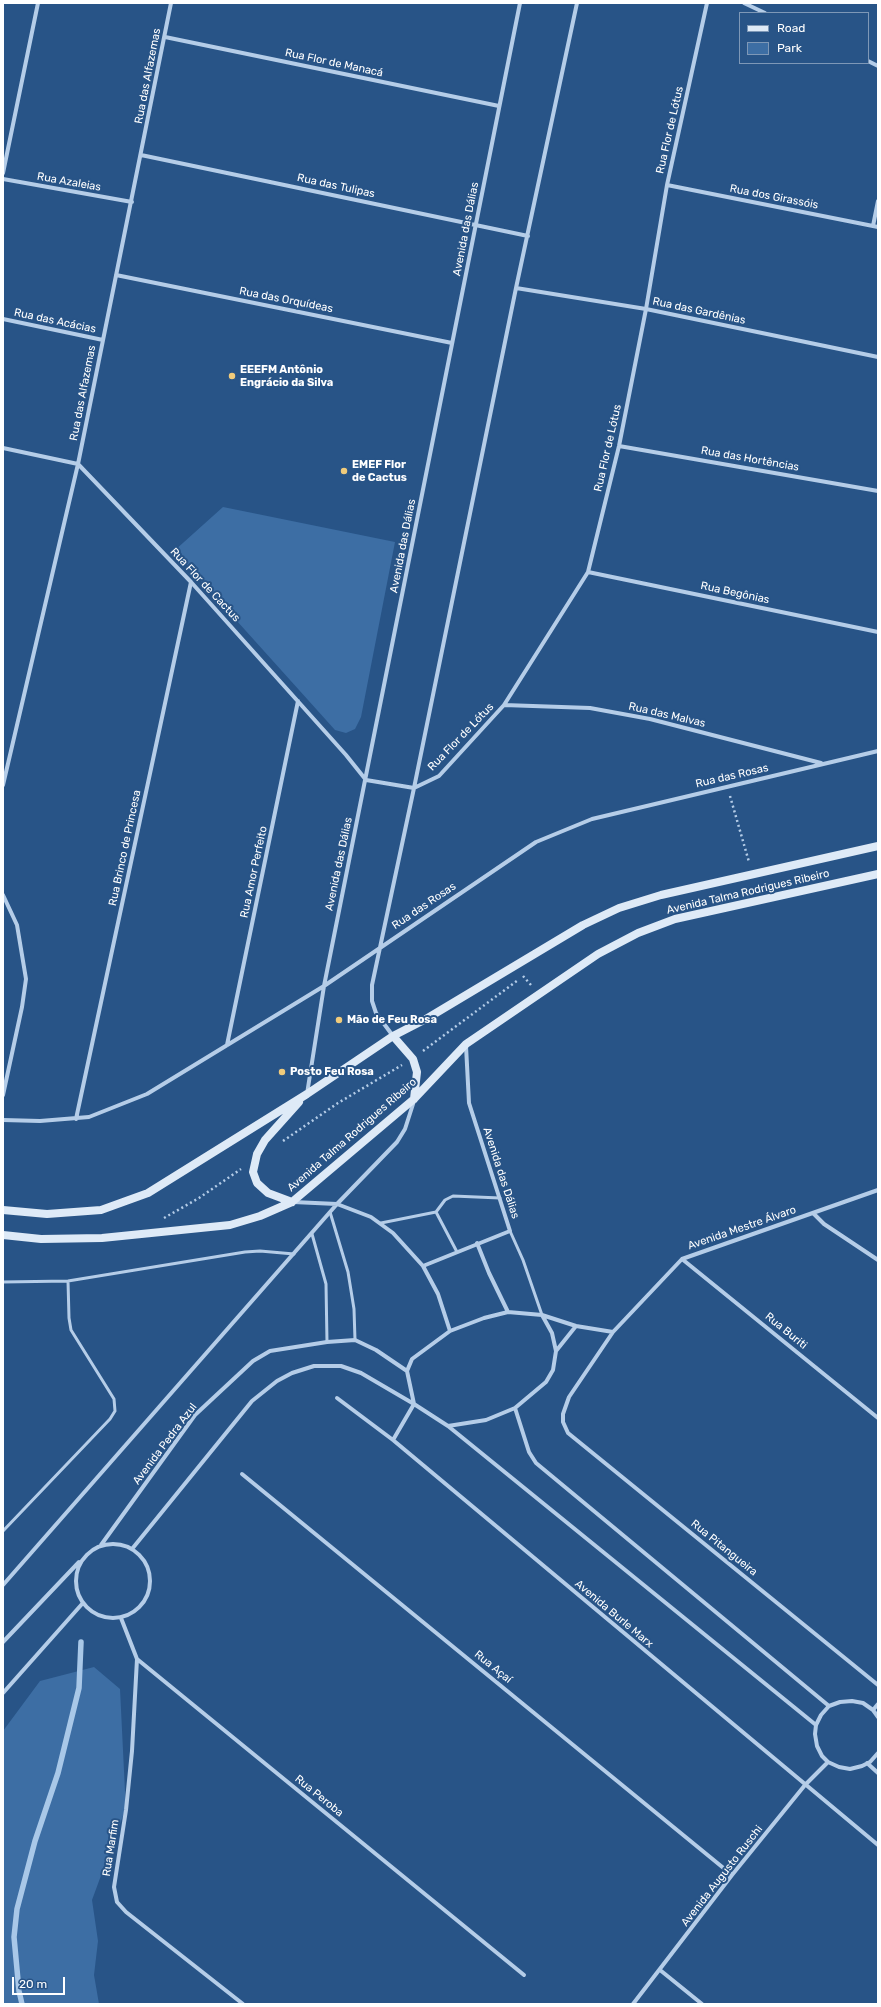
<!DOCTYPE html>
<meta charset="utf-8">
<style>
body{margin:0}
#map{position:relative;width:881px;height:2007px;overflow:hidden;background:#285487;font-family:Rubik,sans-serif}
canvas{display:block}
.frame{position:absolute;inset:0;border:4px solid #fff;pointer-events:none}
.legend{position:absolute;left:739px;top:12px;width:130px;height:52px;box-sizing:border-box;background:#285487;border:1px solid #7e98b7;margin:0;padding:5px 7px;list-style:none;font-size:12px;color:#fff}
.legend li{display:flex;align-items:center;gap:8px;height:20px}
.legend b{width:20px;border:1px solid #7e98b7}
.scale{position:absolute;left:12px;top:1977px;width:53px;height:18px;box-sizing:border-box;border:2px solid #fff;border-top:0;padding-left:5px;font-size:12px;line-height:14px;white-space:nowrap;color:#fff;-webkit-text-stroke:3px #285487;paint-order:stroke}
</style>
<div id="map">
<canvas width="881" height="2007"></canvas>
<div class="frame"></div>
<ul class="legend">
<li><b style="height:5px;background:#deeaf7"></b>Road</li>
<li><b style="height:11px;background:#3d6ea4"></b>Park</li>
</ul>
<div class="scale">20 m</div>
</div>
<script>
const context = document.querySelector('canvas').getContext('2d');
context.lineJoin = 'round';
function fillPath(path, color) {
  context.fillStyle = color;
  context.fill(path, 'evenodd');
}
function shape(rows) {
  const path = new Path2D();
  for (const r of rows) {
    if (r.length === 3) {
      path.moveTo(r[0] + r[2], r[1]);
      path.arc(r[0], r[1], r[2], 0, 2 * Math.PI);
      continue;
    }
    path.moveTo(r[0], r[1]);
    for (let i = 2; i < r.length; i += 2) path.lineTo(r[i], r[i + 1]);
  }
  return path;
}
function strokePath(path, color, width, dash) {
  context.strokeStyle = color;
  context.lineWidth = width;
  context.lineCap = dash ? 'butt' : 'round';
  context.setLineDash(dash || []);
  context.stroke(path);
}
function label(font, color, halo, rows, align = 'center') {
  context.font = font + ' Rubik,sans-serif';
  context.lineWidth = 4;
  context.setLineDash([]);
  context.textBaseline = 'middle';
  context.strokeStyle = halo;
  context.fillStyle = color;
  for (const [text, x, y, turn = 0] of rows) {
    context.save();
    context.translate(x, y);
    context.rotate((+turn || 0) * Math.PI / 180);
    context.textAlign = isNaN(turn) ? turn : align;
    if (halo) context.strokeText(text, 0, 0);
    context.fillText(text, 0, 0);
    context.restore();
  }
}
fillPath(shape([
 [223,507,395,542,361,717,355,729,346,733,335,730,174,551],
 [94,1667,120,1689,126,1812,124,1813,92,1900,98,1941,94,1975,99,2004,3,2004,3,1731,40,1681]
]), '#3d6ea4');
strokePath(shape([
 [22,2004,19,1991,14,1937,17,1909,35,1841,58,1773,79,1688,81,1642]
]), '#a9c8e8', 5.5);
strokePath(shape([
 [730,796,749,862],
 [523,976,531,985],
 [423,1051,518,980],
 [283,1141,338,1103,402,1065],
 [164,1218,199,1198,241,1169]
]), '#b5cde8', 2.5, [2, 3]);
strokePath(shape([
 [330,1212,348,1272,354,1309,355,1340],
 [436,1212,457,1252],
 [381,1223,436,1212,445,1200,453,1196,500,1198],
 [510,1231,523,1260,542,1315],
 [312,1234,326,1284,327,1342],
 [3,1282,68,1281,245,1252,260,1251,294,1254],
 [3,1531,110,1419,115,1411,114,1399,71,1330,69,1318,68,1281]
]), '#b5cde8', 3);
strokePath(shape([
 [744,3,765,13],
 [165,37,499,106],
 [868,61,878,66],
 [141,155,528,236],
 [3,173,38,3],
 [3,179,132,202],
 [667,185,878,227],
 [873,226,878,201],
 [116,275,452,343],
 [516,288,646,309,878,357],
 [3,319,103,340],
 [619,446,878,491],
 [3,448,78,464,191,582,346,755,366,780],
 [588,572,878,632],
 [504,705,590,708,650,719,821,763],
 [366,780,414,788,439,776,504,705,588,572,619,446,646,309,667,185,707,3],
 [3,785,78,464,171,3],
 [3,895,17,925,26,979,22,1007,3,1095],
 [393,1036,376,1013,372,1001,372,985,414,788,516,288,577,3],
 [227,1045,298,701],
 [307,1094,324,986,520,3],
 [76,1119,191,582],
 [3,1120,40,1121,89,1117,147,1094,324,986,536,842,592,819,878,751],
 [878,1190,682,1259,613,1332,569,1397,563,1414,563,1422,568,1433,878,1685],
 [293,1202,337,1204,371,1217,393,1233,423,1266,510,1231,469,1103,466,1046],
 [813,1213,824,1224,878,1260],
 [477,1243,489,1273,508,1312],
 [682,1259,878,1418],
 [423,1266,438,1294,450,1331],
 [613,1332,576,1326,542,1315,508,1312,484,1318,450,1331,412,1359,407,1371,414,1404,448,1426,816,1725],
 [556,1351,576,1326],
 [337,1398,393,1440,878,1845],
 [515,1408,529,1452,536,1463,829,1706],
 [448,1426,486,1420,515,1408,546,1382,553,1370,556,1351,552,1333,542,1315],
 [242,1474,732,1875],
 [113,1581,37],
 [101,1545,195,1415,253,1361,270,1351,327,1342,355,1340,376,1350,407,1371],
 [132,1549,252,1401,277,1381,292,1373,314,1366,341,1366,361,1373,414,1404,393,1440],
 [3,1585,337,1204,397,1142,405,1129,414,1101],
 [121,1618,137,1659,524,1975],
 [3,1642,79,1562],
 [137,1659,132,1751,126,1810,114,1887,117,1902,126,1912,243,2004],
 [3,1693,82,1604],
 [873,1710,878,1704],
 [878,1717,873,1710,863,1703,852,1701,840,1702,829,1706,821,1715,816,1725,815,1734,817,1746,822,1756,828,1762,839,1767,850,1769,862,1766,870,1762,878,1753],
 [867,1763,878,1773],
 [660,1970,702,2004],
 [633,2004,732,1875,805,1785,828,1762]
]), '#b5cde8', 4);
strokePath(shape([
 [393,1036,413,1059,417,1072,414,1099],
 [292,1202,268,1193,257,1183,253,1172,257,1154,265,1140,299,1102],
 [3,1210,47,1214,101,1210,148,1193,307,1094,393,1036,426,1019,583,925,619,908,661,895,878,846],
 [3,1235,41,1239,102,1238,230,1225,260,1216,292,1202,414,1099,466,1044,598,954,638,933,675,919,878,874]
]), '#deeaf7', 8);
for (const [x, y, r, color] of [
 [232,376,4,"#f0cb7b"],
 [344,471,4,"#f0cb7b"],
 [339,1020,4,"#f0cb7b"],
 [282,1072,4,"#f0cb7b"]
]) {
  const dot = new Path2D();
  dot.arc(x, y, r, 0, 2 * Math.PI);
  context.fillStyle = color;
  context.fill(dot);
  strokePath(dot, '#285487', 1.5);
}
label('11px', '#fff', '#285487', [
 ["Rua Flor de Manacá",334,63,12],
 ["Rua das Alfazemas",148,76,-79],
 ["Rua Flor de Lótus",670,130,-77],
 ["Rua Azaleias",69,182,10],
 ["Rua das Tulipas",336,186,12],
 ["Rua dos Girassóis",774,197,11],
 ["Avenida das Dálias",466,229,-79],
 ["Rua das Orquídeas",286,300,11],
 ["Rua das Gardênias",699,311,12],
 ["Rua das Acácias",55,321,12],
 ["Rua das Alfazemas",83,393,-79],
 ["Rua Flor de Lótus",608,448,-77],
 ["Rua das Hortências",750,459,10],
 ["Avenida das Dálias",403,546,-79],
 ["Rua Flor de Cactus",205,585,47],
 ["Rua Begônias",735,593,12],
 ["Rua das Malvas",667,715,13],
 ["Rua Flor de Lótus",461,737,-46],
 ["Rua das Rosas",732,776,-13],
 ["Rua Brinco de Princesa",125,848,-78],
 ["Avenida das Dálias",339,864,-78],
 ["Rua Amor Perfeito",254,872,-78],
 ["Avenida Talma Rodrigues Ribeiro",748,892,-13],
 ["Rua das Rosas",424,906,-34],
 ["Avenida Talma Rodrigues Ribeiro",352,1135,-41],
 ["Avenida das Dálias",501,1173,72],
 ["Avenida Mestre Álvaro",742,1228,-19],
 ["Rua Buriti",786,1331,39],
 ["Avenida Pedra Azul",165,1444,-53],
 ["Rua Pitangueira",724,1548,39],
 ["Avenida Burle Marx",614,1614,40],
 ["Rua Açaí",493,1667,39],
 ["Rua Peroba",319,1796,39],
 ["Rua Marfim",111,1848,-81],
 ["Avenida Augusto Ruschi",722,1876,-52]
]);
label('bold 11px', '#fff', '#285487', [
 ["EEEFM Antônio",240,370],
 ["Engrácio da Silva",240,383],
 ["EMEF Flor",352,465],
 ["de Cactus",352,478],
 ["Mão de Feu Rosa",347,1020],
 ["Posto Feu Rosa",290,1072]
], 'left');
</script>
